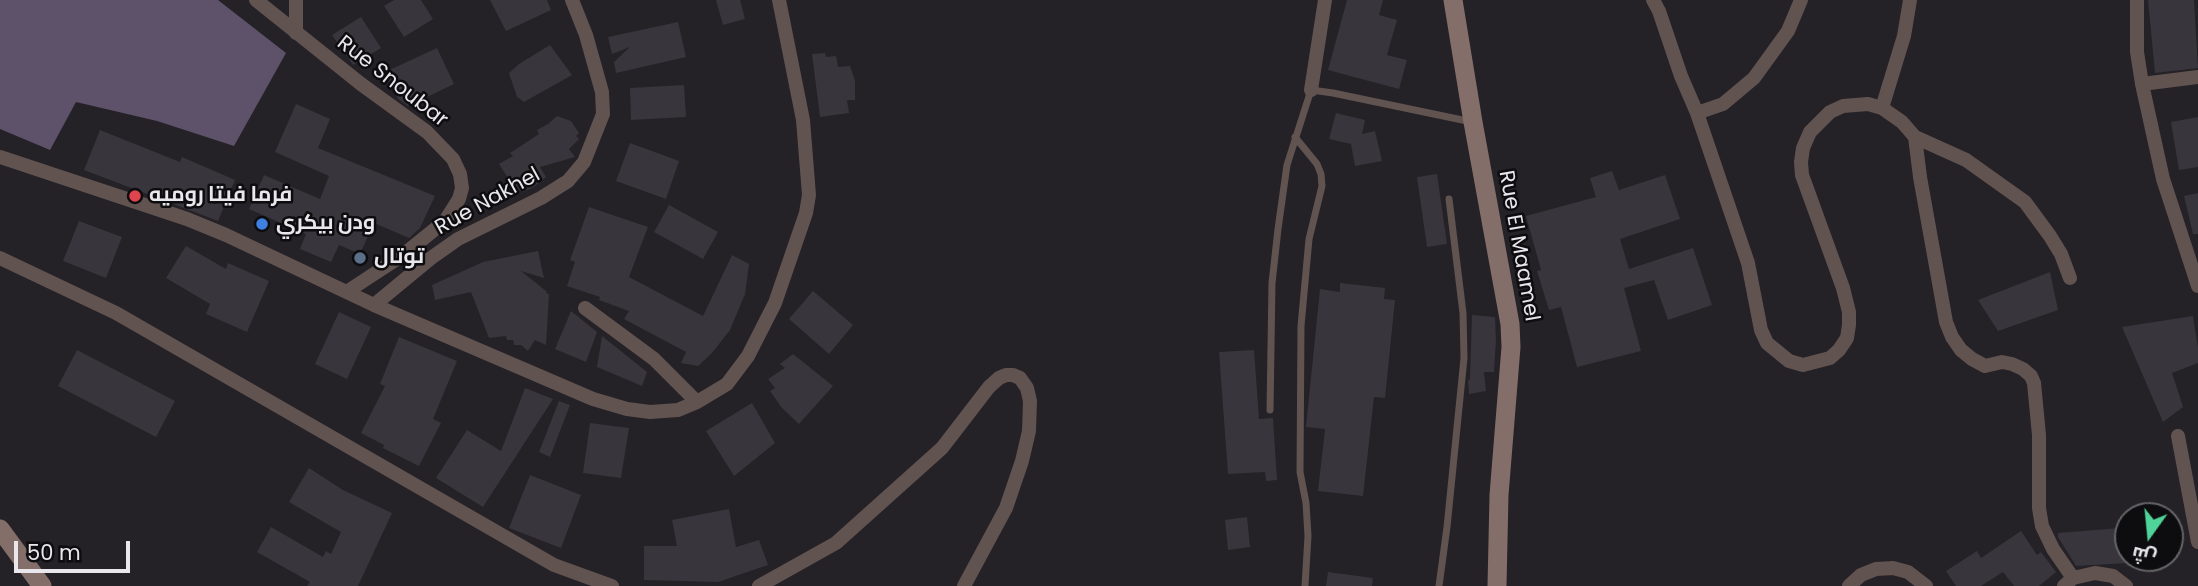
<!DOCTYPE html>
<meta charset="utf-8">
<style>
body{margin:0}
#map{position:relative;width:2198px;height:586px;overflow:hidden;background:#242127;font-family:Poppins,Cairo,sans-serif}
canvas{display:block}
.north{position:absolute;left:2114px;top:502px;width:70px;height:70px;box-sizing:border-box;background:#0d0c0e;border:2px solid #656466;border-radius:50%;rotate:195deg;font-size:19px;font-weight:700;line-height:28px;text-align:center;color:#e9e7eb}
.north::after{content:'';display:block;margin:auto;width:24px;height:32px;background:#4fd399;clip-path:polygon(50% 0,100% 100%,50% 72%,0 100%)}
.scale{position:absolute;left:14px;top:541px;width:116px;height:32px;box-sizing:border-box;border:4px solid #e9e7eb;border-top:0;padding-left:9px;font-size:21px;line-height:24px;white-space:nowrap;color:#e9e7eb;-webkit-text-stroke:5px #0d0c0e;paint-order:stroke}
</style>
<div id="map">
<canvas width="2198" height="586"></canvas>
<div class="north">ش</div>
<div class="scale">50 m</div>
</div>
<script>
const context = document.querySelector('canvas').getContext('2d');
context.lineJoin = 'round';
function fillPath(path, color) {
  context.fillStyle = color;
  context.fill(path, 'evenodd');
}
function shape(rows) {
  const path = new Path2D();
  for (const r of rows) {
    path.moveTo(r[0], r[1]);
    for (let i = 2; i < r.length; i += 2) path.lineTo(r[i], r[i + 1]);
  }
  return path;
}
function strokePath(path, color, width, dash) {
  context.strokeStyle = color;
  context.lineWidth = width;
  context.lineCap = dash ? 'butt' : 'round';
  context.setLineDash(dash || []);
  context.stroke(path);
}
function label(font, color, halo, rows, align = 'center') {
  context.font = font + ' Poppins,Cairo,sans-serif';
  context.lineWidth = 5;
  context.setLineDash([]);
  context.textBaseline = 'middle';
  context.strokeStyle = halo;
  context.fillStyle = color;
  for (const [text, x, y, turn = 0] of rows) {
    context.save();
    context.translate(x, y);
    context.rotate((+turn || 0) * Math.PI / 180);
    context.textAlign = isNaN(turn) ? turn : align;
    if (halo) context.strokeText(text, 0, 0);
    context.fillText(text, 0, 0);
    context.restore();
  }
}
fillPath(shape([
 [0,0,218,0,286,53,234,146,157,121,76,102,50,150,0,129]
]), '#5e516a');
fillPath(shape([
 [394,0,421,0,433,19,404,37,384,6],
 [490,0,547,0,551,10,506,31],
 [716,0,740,0,745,19,723,25],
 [1347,0,1383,0,1379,15,1397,20,1387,55,1407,60,1399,89,1328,70],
 [2148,0,2194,0,2198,68,2155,73],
 [361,17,381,48,353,65,332,35],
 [678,22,686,57,616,73,614,62,630,47,612,54,608,37],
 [550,45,572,75,524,102,517,97,509,73,519,64],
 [437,48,454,84,408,106,398,99,385,72],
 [825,53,826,57,836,56,838,67,850,66,855,81,855,100,847,100,849,113,820,117,812,54],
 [684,85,686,117,631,120,630,88],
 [296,104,330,119,318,148,435,196,420,228,409,238,374,223,360,254,339,245,331,262,300,249,306,234,249,209,264,175,320,199,329,176,275,152],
 [1336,113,1365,120,1362,134,1375,131,1382,161,1355,166,1351,144,1329,139],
 [557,116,571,121,579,133,576,136,579,139,569,149,575,157,540,167,546,177,534,187,523,192,510,186,507,180,508,178,499,164,513,156,510,153,539,134,537,130,548,124],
 [2198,117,2198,167,2179,170,2171,122],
 [100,130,180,162,182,157,235,180,218,221,84,170],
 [630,143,679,161,666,199,616,181],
 [1612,171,1619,190,1665,175,1680,219,1620,239,1629,269,1693,248,1712,305,1668,320,1654,280,1624,288,1641,351,1577,367,1561,307,1549,310,1537,271,1541,270,1526,216,1596,197,1590,178],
 [1437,174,1447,244,1427,247,1417,177],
 [2198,193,2198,234,2193,234,2184,196],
 [669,205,718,232,703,259,654,232],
 [589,207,648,227,629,277,703,316,732,255,749,264,745,294,730,330,712,353,698,366,681,363,686,352,624,319,629,311,599,300,600,297,567,286,575,262,570,260],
 [79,221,122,237,106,278,63,261],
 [186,246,226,269,228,263,269,281,247,332,206,314,210,304,166,278],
 [538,251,544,278,521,271,546,291,547,294,549,294,546,345,535,340,528,351,521,345,514,345,513,340,507,340,506,336,489,338,471,292,435,300,432,285,483,262],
 [2050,272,2058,310,1998,331,1978,300],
 [1340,283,1385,288,1384,299,1395,300,1385,398,1374,397,1363,496,1318,491,1325,429,1306,427,1320,289,1340,292],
 [813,291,853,325,829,354,789,319],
 [571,311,597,332,586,362,555,349],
 [339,312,371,327,347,379,315,364],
 [1472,315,1495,317,1496,340,1494,372,1484,372,1486,391,1469,394,1468,381,1470,379],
 [2193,316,2198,348,2198,363,2172,373,2183,407,2163,422,2122,327],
 [602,336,647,372,642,386,597,367],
 [399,337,457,361,433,419,441,423,419,466,383,448,384,445,361,433,385,386,380,384],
 [77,350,175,401,156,437,58,386],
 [1254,350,1259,419,1273,418,1277,480,1266,481,1265,472,1228,474,1219,352],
 [793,354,833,386,799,424,782,408,770,391,775,388,768,379,785,368,780,364],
 [525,388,553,399,483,507,436,478,467,430,501,451],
 [559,401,570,405,550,457,539,452],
 [752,403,775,443,734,476,706,431],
 [590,423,629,428,621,478,583,473],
 [309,468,343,490,392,513,358,586,307,586,310,582,257,552,271,527,323,557,326,551,331,554,341,532,289,502],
 [530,475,581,495,561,548,509,528],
 [729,509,736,547,759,540,768,565,718,582,644,580,644,546,677,546,672,520],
 [1247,517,1250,547,1228,550,1225,520],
 [2121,528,2123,532,2128,531,2128,563,2076,566,2058,537,2058,533],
 [2021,531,2037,555,2041,552,2056,572,2039,586,2014,586,2003,572,1981,586,1956,586,1946,571,1977,551,1981,558],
 [1328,572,1373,578,1372,586,1326,586]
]), '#38353c');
strokePath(shape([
 [1295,137,1317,164,1321,174,1322,186,1309,239,1301,326,1300,472,1306,503,1308,536,1305,586],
 [1270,410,1272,283,1278,229,1287,165,1311,90,1333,93,1472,122],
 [1439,586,1447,527,1464,358,1463,313,1449,199]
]), '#615350', 7);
strokePath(shape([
 [256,0,361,84,427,132,453,159,460,174,462,188,459,199,445,221,403,255,348,291],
 [1653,0,1659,11,1681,76,1697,113,1748,263,1761,330,1767,343,1789,361,1803,365,1830,358,1839,350,1847,338,1849,325,1849,312,1843,288,1802,175,1801,162,1803,148,1810,132,1830,112,1843,106,1868,104,1882,108,1902,122,1915,137,1920,177,1946,322,1952,337,1961,350,1972,359,1985,366,2002,362,2012,364,2023,369,2031,376,2034,383,2039,435,2039,508,2042,526,2053,549,2073,578],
 [2137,0,2137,52,2142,84,2163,179,2198,286],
 [296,33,296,0],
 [2142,84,2198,77],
 [1311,90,1325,0],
 [1882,108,1904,36,1910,0],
 [1697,113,1723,104,1754,78,1788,31,1801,0],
 [1915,137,1966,160,2025,202,2050,236,2061,254,2070,278],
 [0,157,187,219,226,235,374,305,593,399,627,409,650,412,678,410,697,402,727,384,748,356,775,303,806,213,809,195,803,120,779,0],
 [0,258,116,313,554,565,612,586],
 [374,305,431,258,458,239,541,198,568,181,584,162,603,114,602,92,586,35,572,0],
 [585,308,654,359,697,402],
 [2178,436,2198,542],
 [759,586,836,543,942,448,989,387,999,378,1006,375,1013,375,1020,378,1027,388,1030,401,1029,431,1022,461,1006,508,964,586],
 [1849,586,1861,575,1876,569,1893,568,1908,572,1926,586],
 [2064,586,2073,578,2095,573,2113,576,2126,586]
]), '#615350', 14);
strokePath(shape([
 [1453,0,1473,122,1510,324,1511,347,1499,495,1497,586],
 [0,529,42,586]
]), '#836e69', 19);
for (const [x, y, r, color] of [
 [135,196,7,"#e0444e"],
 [262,224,7,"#3f7fe0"],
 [360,258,7,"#5c6f8a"]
]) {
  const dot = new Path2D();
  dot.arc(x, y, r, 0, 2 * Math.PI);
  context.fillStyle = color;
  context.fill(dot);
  strokePath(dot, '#0d0c0e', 2.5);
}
label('21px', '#e9e7eb', '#0d0c0e', [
 ["Rue Snoubar",392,82,38],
 ["Rue Nakhel",488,202,-29],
 ["Rue El Maamel",1518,246,80]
]);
label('bold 21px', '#e9e7eb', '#0d0c0e', [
 ["فرما فيتا روميه",149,196],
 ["ودن بيكري",276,224],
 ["توتال",374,258]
], 'left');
</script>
